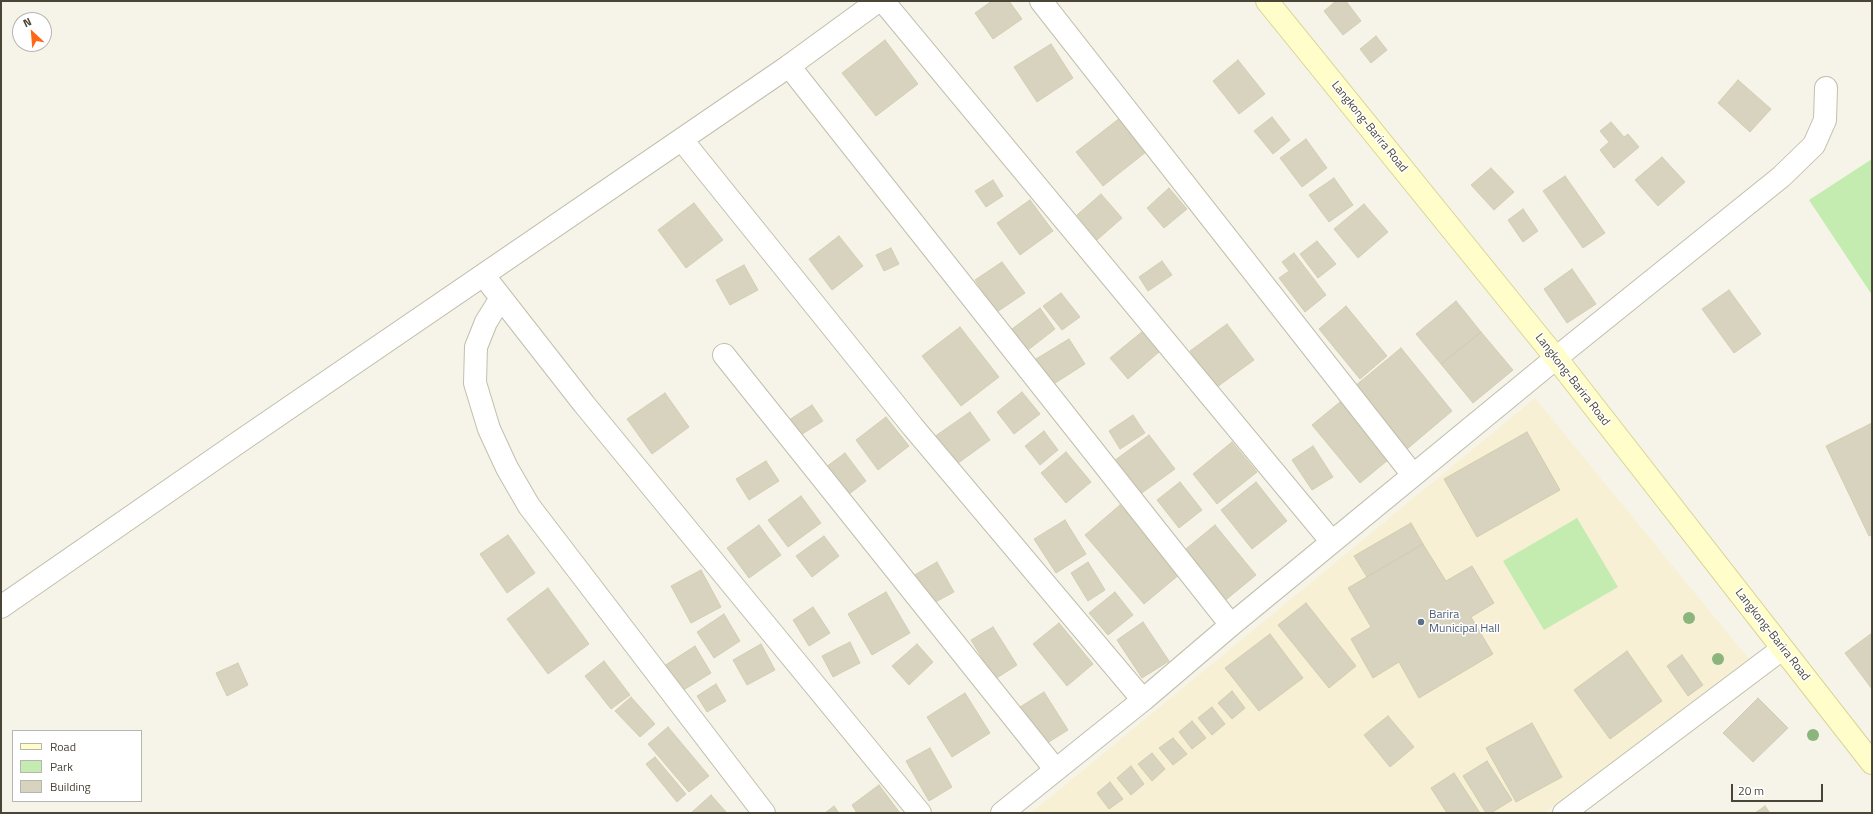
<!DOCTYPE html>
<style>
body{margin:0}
#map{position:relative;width:1873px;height:814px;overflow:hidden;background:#f6f4e9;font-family:"Titillium Web",sans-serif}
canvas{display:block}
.frame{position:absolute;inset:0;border:2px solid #4a4637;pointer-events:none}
.legend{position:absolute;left:12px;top:730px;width:130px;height:72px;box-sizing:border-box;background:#fff;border:1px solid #b7b5af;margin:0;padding:5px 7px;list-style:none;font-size:12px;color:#4a4637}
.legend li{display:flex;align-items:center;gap:8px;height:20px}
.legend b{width:20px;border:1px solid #b7b5af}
.north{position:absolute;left:12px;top:12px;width:40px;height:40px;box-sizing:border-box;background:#fff;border:1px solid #b7b5af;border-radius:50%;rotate:334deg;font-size:11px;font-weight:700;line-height:16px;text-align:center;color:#4a4637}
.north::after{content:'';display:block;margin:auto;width:14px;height:18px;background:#ff6717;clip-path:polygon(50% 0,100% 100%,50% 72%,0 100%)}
.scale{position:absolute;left:1731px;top:784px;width:92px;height:18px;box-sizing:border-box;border:2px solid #4a4637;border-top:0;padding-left:5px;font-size:12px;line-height:14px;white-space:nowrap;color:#4a4637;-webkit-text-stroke:3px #fff;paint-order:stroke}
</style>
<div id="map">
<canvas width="1873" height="814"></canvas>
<div class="frame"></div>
<ul class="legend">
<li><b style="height:5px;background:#fffdca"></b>Road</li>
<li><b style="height:11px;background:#c5ecb0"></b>Park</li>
<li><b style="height:11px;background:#d8d3be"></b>Building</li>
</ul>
<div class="north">N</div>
<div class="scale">20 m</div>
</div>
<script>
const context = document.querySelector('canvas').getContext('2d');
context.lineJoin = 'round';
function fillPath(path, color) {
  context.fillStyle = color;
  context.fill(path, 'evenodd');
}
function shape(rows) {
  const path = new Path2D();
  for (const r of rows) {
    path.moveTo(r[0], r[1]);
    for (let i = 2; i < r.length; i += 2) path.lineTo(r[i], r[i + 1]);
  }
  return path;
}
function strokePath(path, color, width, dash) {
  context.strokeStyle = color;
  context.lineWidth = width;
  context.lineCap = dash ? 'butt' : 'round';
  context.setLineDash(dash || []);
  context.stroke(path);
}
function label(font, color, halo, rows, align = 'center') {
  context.font = font + ' "Titillium Web",sans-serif';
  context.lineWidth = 3;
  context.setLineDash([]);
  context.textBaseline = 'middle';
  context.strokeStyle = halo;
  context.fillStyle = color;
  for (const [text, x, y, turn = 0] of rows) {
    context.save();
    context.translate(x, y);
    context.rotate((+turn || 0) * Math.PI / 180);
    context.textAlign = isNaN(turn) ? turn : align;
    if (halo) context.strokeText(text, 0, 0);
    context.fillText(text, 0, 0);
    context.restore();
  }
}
fillPath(shape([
 [1535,398,1749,659,1544,813,1031,813]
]), '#f8f0d4');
fillPath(shape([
 [1872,159,1872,295,1809,200],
 [1577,518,1618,587,1544,630,1503,561]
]), '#c5ecb0');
const building = shape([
 [992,1,1009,1,1022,19,993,39,975,13,992,1],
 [1336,1,1346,1,1361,21,1343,35,1324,11,1336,1],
 [1376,36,1387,50,1371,63,1360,49,1376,36],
 [885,40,918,84,876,116,842,73,885,40],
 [1051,44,1073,78,1037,102,1014,67,1051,44],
 [1238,60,1265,94,1239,114,1213,81,1238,60],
 [1738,80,1771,109,1750,132,1718,103,1738,80],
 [1272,117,1290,140,1273,154,1254,131,1272,117],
 [1120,118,1146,152,1103,186,1076,152,1120,118],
 [1611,122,1624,137,1628,134,1639,147,1614,168,1600,150,1609,142,1600,131,1611,122],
 [1306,139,1327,168,1302,187,1280,158,1306,139],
 [1662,157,1685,182,1658,206,1635,180,1662,157],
 [1491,168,1514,192,1494,210,1471,185,1491,168],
 [1565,176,1605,233,1583,248,1543,191,1565,176],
 [1334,178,1353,205,1329,222,1309,195,1334,178],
 [993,180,1003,196,986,207,975,191,993,180],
 [1169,188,1187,209,1164,228,1147,208,1169,188],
 [1101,194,1122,218,1097,240,1077,215,1101,194],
 [1030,200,1053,231,1020,255,997,223,1030,200],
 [694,203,723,240,686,268,658,230,694,203],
 [1364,204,1388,232,1358,258,1334,229,1364,204],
 [1523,209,1538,231,1523,242,1508,220,1523,209],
 [839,236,863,266,832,290,809,259,839,236],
 [1317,241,1336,264,1318,278,1300,254,1317,241],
 [891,248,899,264,884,271,876,255,891,248],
 [1294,253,1326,295,1305,312,1279,278,1289,271,1282,262,1294,253],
 [1162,261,1172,275,1148,291,1139,277,1162,261],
 [1002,262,1025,293,997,312,975,280,1002,262],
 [744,265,758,290,730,305,716,280,744,265],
 [1572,269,1596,304,1567,323,1544,289,1572,269],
 [1729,290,1761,334,1734,353,1702,309,1729,290],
 [1061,293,1080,317,1062,330,1043,306,1061,293],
 [1456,301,1481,332,1441,364,1416,334,1456,301],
 [1346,306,1387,356,1360,379,1319,329,1346,306],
 [1040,308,1055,329,1028,350,1012,329,1040,308],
 [1227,324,1254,360,1217,387,1190,351,1227,324],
 [960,327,999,377,961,406,922,356,960,327],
 [1143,331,1160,351,1128,379,1110,358,1143,331],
 [1481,332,1513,370,1473,403,1441,364,1481,332],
 [1069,339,1085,364,1052,385,1036,359,1069,339],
 [1401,348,1452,411,1407,449,1355,386,1401,348],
 [1022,392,1040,414,1014,434,997,412,1022,392],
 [665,393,689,427,652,454,627,419,665,393],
 [1340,402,1388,460,1360,483,1312,425,1340,402],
 [812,405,823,421,799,436,789,420,812,405],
 [970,412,990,440,954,466,934,437,970,412],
 [1133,415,1145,433,1120,449,1109,431,1133,415],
 [886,417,909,446,878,470,856,440,886,417],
 [1872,423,1872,535,1869,536,1826,446,1872,423],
 [1044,431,1058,450,1040,465,1025,446,1044,431],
 [1527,432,1560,490,1477,537,1444,479,1527,432],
 [1149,435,1175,469,1139,495,1114,461,1149,435],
 [1232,442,1257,472,1217,504,1193,474,1232,442],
 [1313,446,1333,477,1312,490,1292,460,1313,446],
 [1066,452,1091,482,1066,503,1041,473,1066,452],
 [845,453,866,481,844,498,822,470,845,453],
 [766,461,779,481,749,500,736,479,766,461],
 [1180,482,1202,510,1179,528,1157,500,1180,482],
 [1256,482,1287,521,1252,549,1221,510,1256,482],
 [801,496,821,523,788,547,768,520,801,496],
 [1120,505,1180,574,1144,604,1085,535,1120,505],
 [1065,520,1086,554,1056,573,1034,539,1065,520],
 [1411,523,1423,544,1367,577,1354,556,1411,523],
 [759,525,781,555,749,578,727,548,759,525],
 [1215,525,1256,575,1222,603,1181,553,1215,525],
 [508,535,535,573,507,593,480,554,508,535],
 [824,536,839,556,812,577,796,556,824,536],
 [1423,544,1446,581,1472,566,1494,603,1471,617,1493,654,1419,698,1399,662,1373,678,1351,639,1371,627,1348,588,1423,544],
 [937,562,954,592,930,605,913,576,937,562],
 [1088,562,1105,590,1088,601,1071,573,1088,562],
 [701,570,721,607,691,623,671,586,701,570],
 [548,588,589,644,548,674,507,619,548,588],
 [886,592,910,633,872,655,848,614,886,592],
 [1115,592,1133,615,1108,635,1089,613,1115,592],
 [1306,603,1356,666,1329,688,1278,625,1306,603],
 [813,607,830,633,809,646,793,620,813,607],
 [724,614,740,641,714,658,697,632,724,614],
 [1143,622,1169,661,1142,678,1117,640,1143,622],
 [1059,623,1093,664,1067,686,1033,644,1059,623],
 [993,627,1017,665,995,679,971,640,993,627],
 [1872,633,1872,689,1845,653,1872,633],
 [1270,634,1303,678,1259,711,1225,668,1270,634],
 [850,642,860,663,833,677,822,656,850,642],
 [761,644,775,670,747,685,733,660,761,644],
 [917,644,933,662,909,685,892,666,917,644],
 [695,646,711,673,677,694,661,668,695,646],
 [1627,651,1662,701,1610,739,1574,690,1627,651],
 [1682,655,1703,685,1688,696,1667,666,1682,655],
 [604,661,630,695,611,709,585,676,604,661],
 [238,663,248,685,227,696,216,673,238,663],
 [716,684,726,701,707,712,697,696,716,684],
 [1232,691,1245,708,1232,719,1218,703,1232,691],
 [1044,692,1068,730,1044,745,1020,707,1044,692],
 [965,693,990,733,952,757,927,717,965,693],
 [631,697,655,724,640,737,615,711,631,697],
 [1758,698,1788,728,1753,762,1723,733,1758,698],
 [1212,707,1225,724,1212,735,1198,718,1212,707],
 [1388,716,1414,747,1390,767,1364,735,1388,716],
 [1192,721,1206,738,1192,749,1179,732,1192,721],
 [1532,723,1562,777,1516,802,1486,748,1532,723],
 [668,727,709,776,689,792,648,744,668,727],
 [1173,738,1187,754,1173,765,1159,748,1173,738],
 [930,748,952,787,929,801,906,761,930,748],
 [1152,753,1165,769,1152,781,1138,764,1152,753],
 [655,757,686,794,677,802,646,764,655,757],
 [1487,761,1512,800,1491,813,1486,813,1463,776,1487,761],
 [1131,766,1144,784,1131,795,1117,778,1131,766],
 [1454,773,1480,813,1447,813,1431,788,1454,773],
 [1110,782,1123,799,1109,809,1097,793,1110,782],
 [879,785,900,813,857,813,852,805,879,785],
 [711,795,727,813,691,813,711,795],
 [834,806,839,813,825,813,834,806],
 [1765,806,1770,813,1755,813,1765,806]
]);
fillPath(building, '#d8d3be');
strokePath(building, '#d3cdb0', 1);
const minor = shape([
 [883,1,1332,542],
 [1041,1,1413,475],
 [789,66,1231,625],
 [682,140,913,427,1143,700],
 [484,276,584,404,920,813],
 [501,298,486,322,476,347,475,383,489,429,507,468,529,506,764,813],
 [724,355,1055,769],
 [1002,813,1143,700,1231,625,1556,358,1781,177,1814,145,1825,120,1826,88],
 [1564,813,1782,649]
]);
const tertiary = shape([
 [1,607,239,442,789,66,878,1]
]);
const secondary = shape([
 [1267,1,1556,358,1872,763]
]);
strokePath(minor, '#c2bfab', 24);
strokePath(tertiary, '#c2bfab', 24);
strokePath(secondary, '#d9d496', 24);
strokePath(minor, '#fff', 22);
strokePath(tertiary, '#fff', 22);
strokePath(secondary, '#fffdca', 22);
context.fillStyle = '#8cb57d';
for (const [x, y] of [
 [1689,618],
 [1718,659],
 [1813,735]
]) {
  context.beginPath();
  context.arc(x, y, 6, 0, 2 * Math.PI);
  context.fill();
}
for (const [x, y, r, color] of [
 [1421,622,4,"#5c6f8a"]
]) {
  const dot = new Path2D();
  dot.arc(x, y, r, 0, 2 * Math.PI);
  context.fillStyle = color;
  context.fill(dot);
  strokePath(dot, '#fff', 1.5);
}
label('12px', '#4a4637', '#fff', [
 ["Langkong-Barira Road",1369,127,51],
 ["Langkong-Barira Road",1572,380,52],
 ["Langkong-Barira Road",1772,635,52]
]);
label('12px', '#4e5e75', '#fff', [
 ["Barira",1429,615],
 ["Municipal Hall",1429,629]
], 'left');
</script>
